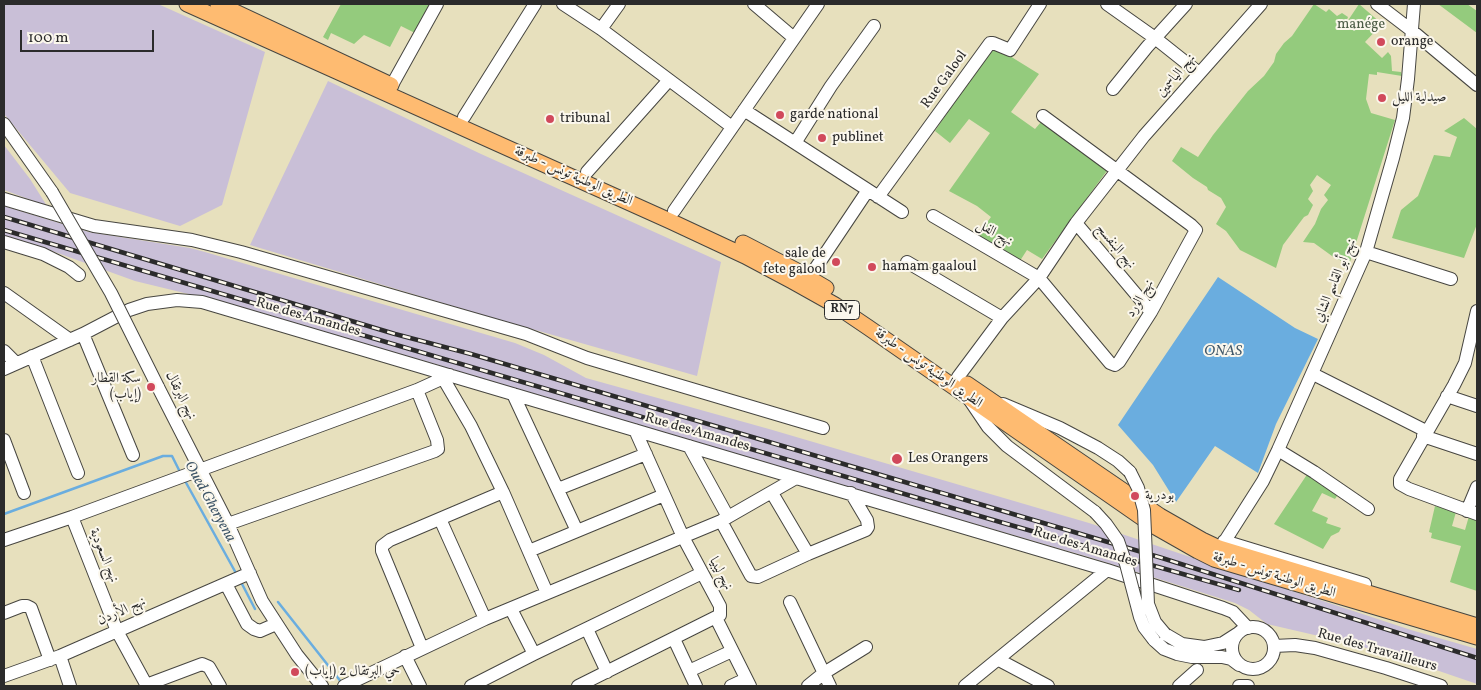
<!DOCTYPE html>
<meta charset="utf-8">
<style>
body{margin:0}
#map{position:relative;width:1481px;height:690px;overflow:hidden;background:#e7e0bd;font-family:Vollkorn,serif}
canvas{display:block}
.frame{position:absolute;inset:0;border:5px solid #2b2b2b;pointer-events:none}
.scale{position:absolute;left:20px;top:30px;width:134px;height:22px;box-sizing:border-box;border:2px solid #2b2b2b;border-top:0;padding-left:6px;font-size:15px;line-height:18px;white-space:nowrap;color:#2b2b2b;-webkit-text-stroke:4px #fbf7ec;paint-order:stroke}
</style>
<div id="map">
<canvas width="1481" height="690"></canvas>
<div class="frame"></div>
<div class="scale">100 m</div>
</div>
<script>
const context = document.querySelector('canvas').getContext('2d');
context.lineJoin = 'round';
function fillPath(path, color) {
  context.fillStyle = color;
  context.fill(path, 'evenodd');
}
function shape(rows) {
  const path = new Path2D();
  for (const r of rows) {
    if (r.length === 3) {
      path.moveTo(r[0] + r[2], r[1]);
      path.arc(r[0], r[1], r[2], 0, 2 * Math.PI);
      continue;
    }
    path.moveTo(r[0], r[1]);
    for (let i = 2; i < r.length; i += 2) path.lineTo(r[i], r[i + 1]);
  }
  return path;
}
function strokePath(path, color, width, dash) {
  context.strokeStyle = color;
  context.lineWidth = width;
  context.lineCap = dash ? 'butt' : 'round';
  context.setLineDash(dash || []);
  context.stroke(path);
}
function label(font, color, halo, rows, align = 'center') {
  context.font = font + ' Vollkorn,Amiri,serif';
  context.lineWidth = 4;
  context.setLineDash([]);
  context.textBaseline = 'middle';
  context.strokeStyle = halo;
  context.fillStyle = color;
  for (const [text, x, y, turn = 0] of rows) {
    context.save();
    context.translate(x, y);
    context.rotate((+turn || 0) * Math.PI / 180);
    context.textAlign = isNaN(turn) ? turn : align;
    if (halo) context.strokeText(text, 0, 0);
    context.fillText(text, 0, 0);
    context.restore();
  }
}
fillPath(shape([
 [4,4,158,4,265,52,222,205,180,226,70,193,4,114],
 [328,81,481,154,721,262,697,376,479,314,250,245],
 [4,145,30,179,47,206,4,190],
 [4,206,89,232,190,248,205,252,515,343,544,355,586,378,769,429,1089,523,1232,571,1411,630,1477,649,1477,684,1404,659,1349,643,1267,624,1249,610,1235,603,1092,558,457,373,442,366,209,299,135,281,52,251,4,237]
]), '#c9bfd7');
fillPath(shape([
 [341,4,430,4,415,33,401,26,390,47,364,35,354,44,331,33,328,40,323,37],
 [1314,4,1326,12,1329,9,1337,16,1342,13,1348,17,1345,25,1359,4,1382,24,1365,42,1382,58,1388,52,1391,56,1392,71,1401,72,1402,76,1377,72,1377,75,1369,74,1366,99,1371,113,1395,120,1349,265,1332,256,1314,243,1303,242,1315,224,1321,209,1328,200,1324,195,1331,185,1317,175,1310,185,1313,191,1308,199,1313,205,1308,215,1304,217,1283,245,1276,268,1240,250,1226,231,1216,224,1226,207,1221,198,1208,190,1207,187,1193,178,1172,161,1181,147,1198,157,1213,135,1248,91,1264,76,1274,62,1276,54,1284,43,1292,36],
 [1438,4,1467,4,1477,11,1477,33],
 [992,45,1039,74,1011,112,1035,129,1041,122,1109,168,1042,259,1027,250,1014,270,975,239,991,217,977,206,949,191,990,133,969,119,950,143,935,131],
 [1464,118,1477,129,1477,224,1464,258,1392,238,1401,210,1418,196,1434,155,1450,157,1457,137,1444,131],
 [1308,473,1337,496,1335,499,1322,493,1312,511,1328,518,1326,523,1341,528,1339,532,1331,536,1323,549,1274,524],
 [1435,506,1456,512,1452,526,1465,530,1469,516,1477,519,1477,591,1450,582,1461,546,1431,538,1432,533,1429,532]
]), '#94cb7d');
fillPath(shape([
 [1218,277,1295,328,1318,339,1276,424,1258,473,1215,446,1176,502,1153,465,1118,425]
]), '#6aaddf');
strokePath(shape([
 [184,479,237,575],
 [4,514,163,456,172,456,180,472],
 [241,582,255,609],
 [278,602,342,683]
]), '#6aaddf', 2.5);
const minor = shape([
 [563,4,601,29,732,127],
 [754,4,794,38],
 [1107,4,1155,38,1199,73],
 [1377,4,1411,30,1477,85],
 [601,29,619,4],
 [392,85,437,4],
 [1113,89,1147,47,1186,4],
 [744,110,902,212],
 [464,117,535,4],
 [4,124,52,192],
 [795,143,831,86,874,26],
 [587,172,669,80],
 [878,197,990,43,993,43,1010,50,1040,4],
 [4,199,94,226,192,240,241,252,526,334,587,358,823,428],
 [674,211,818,4],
 [933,216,1039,278,1110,363,1115,365,1119,362,1151,312,1196,230,1191,225,1043,116],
 [1076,223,1151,312],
 [4,242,43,254,69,267,79,275],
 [1366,252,1451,279],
 [907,262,1002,318],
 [809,278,868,190],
 [4,293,70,340],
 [1477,311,1465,363,1454,385,1400,479,1400,484,1409,489,1477,514],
 [83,334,133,455],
 [4,351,16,363],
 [32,356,78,473],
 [4,369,83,334,129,310,147,304,177,300,202,302,1107,570,1223,608,1233,612,1248,628],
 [1313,374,1426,431],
 [958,377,1002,318,1039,278,1076,223,1144,136,1261,4],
 [443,378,471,426,503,492,547,593],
 [158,387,228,524,262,601,297,655,322,686],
 [513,394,577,531],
 [1447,396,1477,406],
 [969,399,988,427,1007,446,1095,512],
 [1003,404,1060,428,1098,448,1118,461,1130,472],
 [1423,436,1477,454],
 [4,440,24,493],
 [689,446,728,517],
 [1278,450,1314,472,1368,509],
 [558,489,646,454],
 [772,493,808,554],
 [1467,511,1477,487],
 [72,517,117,631,147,686],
 [440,519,485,619],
 [721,521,751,576,758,577,808,554,866,530,868,527,867,520,851,493],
 [228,524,435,451,438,449,437,440,417,390],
 [4,540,72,517,417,390,450,375],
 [1224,541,1365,584],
 [529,551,664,495],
 [1216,555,1263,481,1278,450,1366,252,1393,158,1403,118,1408,79,1414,4],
 [226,584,247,624,254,629,260,631,276,624],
 [790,602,830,686],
 [511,609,534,654],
 [4,613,22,606,27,606,31,608,50,660],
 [716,618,750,686],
 [1253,648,21],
 [587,629,607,672],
 [1165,634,1182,644,1204,647,1223,643,1237,634],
 [674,639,696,686],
 [1154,640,1164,649,1177,654,1192,657,1222,657,1231,659,1239,665],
 [1274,646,1295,645,1315,648,1386,668,1441,686],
 [422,648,382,551,382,546,390,540,503,492],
 [60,656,70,686],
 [405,656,420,686],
 [999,660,1048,686],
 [689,671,732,651],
 [4,676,60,656,250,573],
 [146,685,202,664,209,667,220,686],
 [344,686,485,619,721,521,796,478],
 [471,686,534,654,702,573],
 [578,686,720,615,720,606,683,537,635,430],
 [731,686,746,679],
 [808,686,824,673,866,647],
 [965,686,1107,570],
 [1179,686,1197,670],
 [1239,686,1248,686]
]);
const major = shape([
 [187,4,670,221,745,256,792,281,835,305,869,328,1154,526,1198,551,1214,559,1477,637],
 [218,4,391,85],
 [743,243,797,271,826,288],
 [967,384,1160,516,1202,540,1219,548,1477,626]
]);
strokePath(minor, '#474641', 14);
strokePath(major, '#474641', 17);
strokePath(minor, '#fff', 12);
strokePath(major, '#febb71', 15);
const rail = shape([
 [4,217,395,334,471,354,1162,558,1477,658],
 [4,230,1000,522,1239,590]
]);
strokePath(rail, '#2b2b2b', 4.5);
strokePath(rail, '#fbf7ec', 2.5, [8]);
const minorBridge = shape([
 [52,192,111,293,158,387],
 [1130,472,1138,488,1144,510,1148,604,1155,622,1165,634],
 [1095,512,1106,524,1118,541,1126,564,1140,617,1144,627,1154,640]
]);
strokePath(minorBridge, '#474641', 14, []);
strokePath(minorBridge, '#fff', 12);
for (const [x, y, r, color] of [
 [1381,42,5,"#d1495b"],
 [1382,98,5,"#d1495b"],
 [780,115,5,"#d1495b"],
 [550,119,5,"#d1495b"],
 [822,138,5,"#d1495b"],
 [836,262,5,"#d1495b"],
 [872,267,5,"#d1495b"],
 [151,387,5,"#d1495b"],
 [897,459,6,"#d1495b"],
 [1135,496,5,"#d1495b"],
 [295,672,5,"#d1495b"]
]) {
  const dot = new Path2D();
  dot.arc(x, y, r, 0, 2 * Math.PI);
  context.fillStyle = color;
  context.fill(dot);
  strokePath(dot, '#fbf7ec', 2);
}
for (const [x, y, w] of [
 [842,310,35]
]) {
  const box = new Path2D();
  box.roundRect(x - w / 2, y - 9.5, w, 19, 4);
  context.fillStyle = '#fbf7ec';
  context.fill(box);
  strokePath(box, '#2b2b2b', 1);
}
label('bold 12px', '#2b2b2b', null, [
 ["RN7",842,310]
]);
label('14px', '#4a5b44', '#fbf7ec', [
 ["manége",1361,25]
]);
label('14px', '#2b2b2b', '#fbf7ec', [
 ["orange",1391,42],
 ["صيدلية الليل",1392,98],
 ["garde national",790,115],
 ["tribunal",560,119],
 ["publinet",832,138],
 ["sale de",826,254,"right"],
 ["fete galool",826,270,"right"],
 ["hamam gaaloul",882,267],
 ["سكة القطار",141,379,"right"],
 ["(إياب)",141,395,"right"],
 ["Les Orangers",908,459],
 ["بودرية",1145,496],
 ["حي البرتقال 2 (إياب)",305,672]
], 'left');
label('14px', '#2b2b2b', '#fbf7ec', [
 ["نهج الياسمين",1177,76,-49],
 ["Rue Galool",945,80,-54],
 ["الطريق الوطنية تونس - طبرقة",573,177,24],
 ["نهج الفل",994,234,30],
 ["نهج البنفسج",1115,247,50],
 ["نهج أبو القاسم الشابي",1336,281,-67],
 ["نهج الورد",1141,299,-59],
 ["Rue des Amandes",308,318,16],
 ["الطريق الوطنية تونس - طبرقة",928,369,35],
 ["نهج البرتقال",180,396,63],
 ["Rue des Amandes",697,433,16],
 ["Rue des Amandes",1085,548,17],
 ["نهج السعودية",103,556,68],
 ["نهج ليبيا",720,574,62],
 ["الطريق الوطنية تونس - طبرقة",1274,576,17],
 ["نهج الأردن",122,612,-24],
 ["Rue des Travailleurs",1377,651,16]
]);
label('italic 15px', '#41586a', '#fbf7ec', [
 ["ONAS",1223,352],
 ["Oued Gheryena",209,502,61]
]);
</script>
